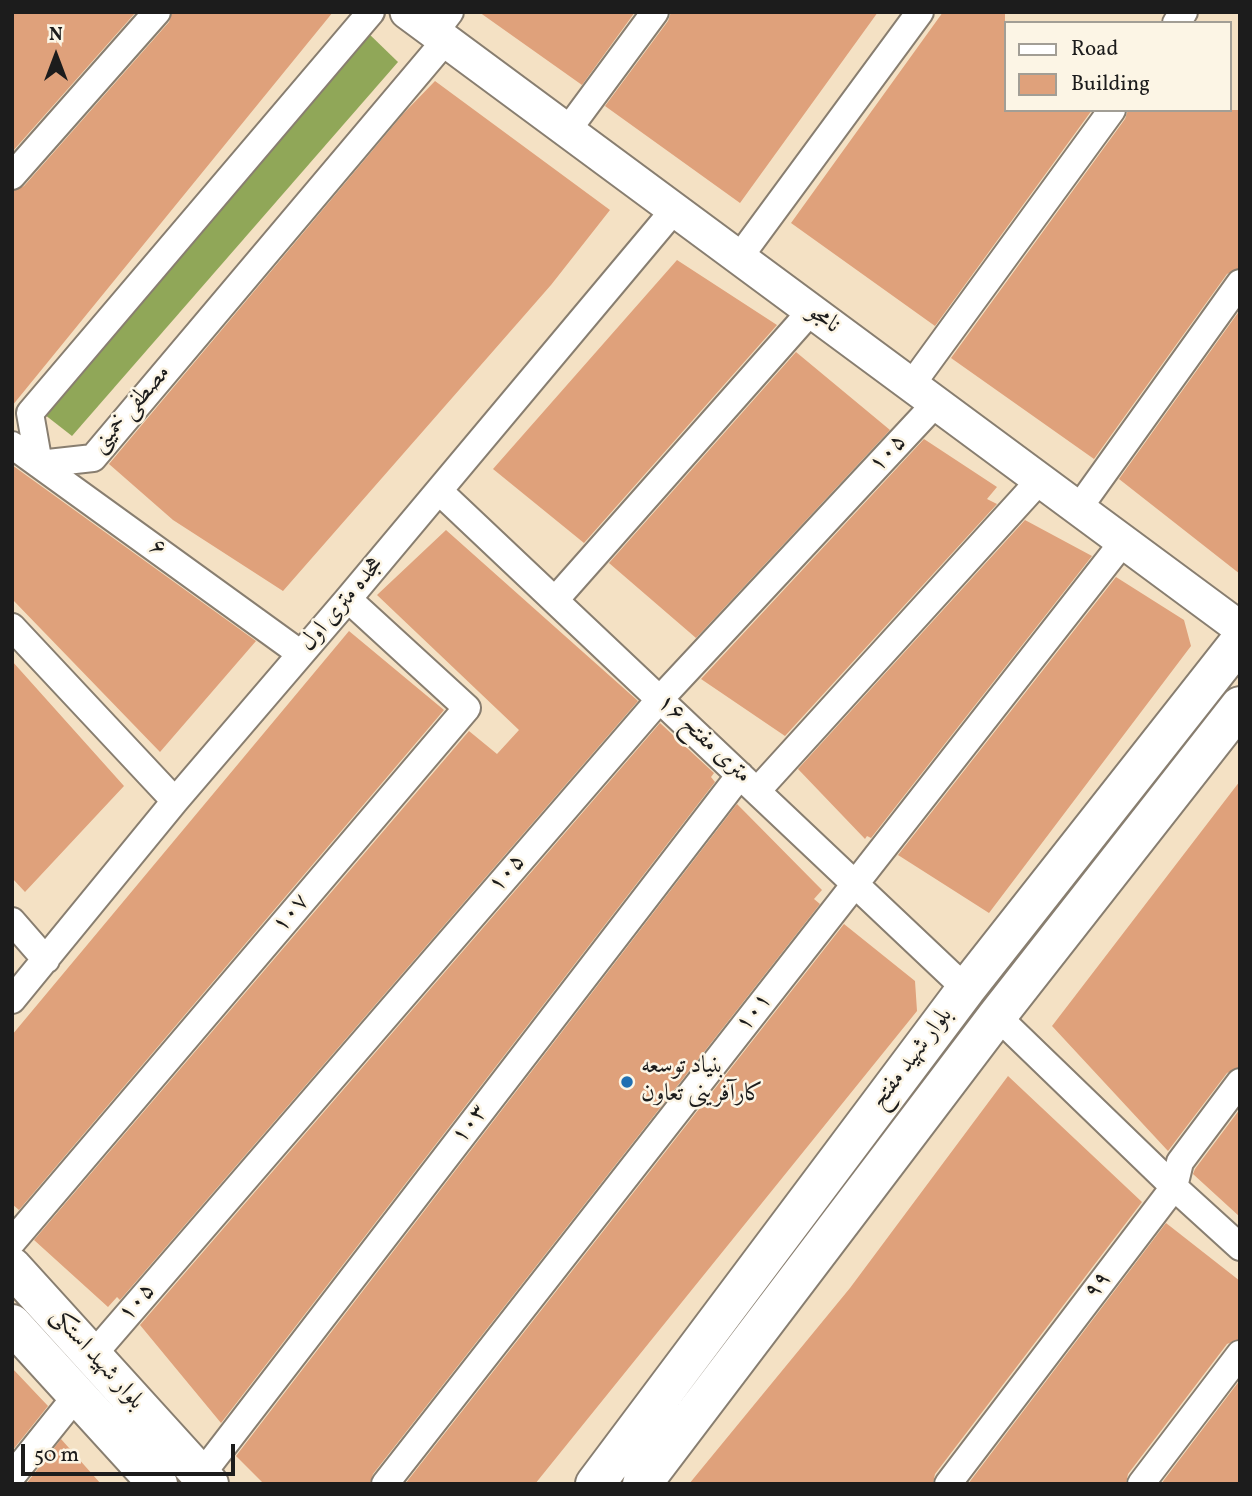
<!DOCTYPE html>
<meta charset="utf-8">
<style>
body{margin:0}
#map{position:relative;width:1252px;height:1496px;overflow:hidden;background:#f4e1c4;font-family:Vollkorn,serif}
canvas{display:block}
.frame{position:absolute;inset:0;border:14px solid #1c1c1c;pointer-events:none}
.legend{position:absolute;left:1004px;top:21px;width:228px;height:91px;box-sizing:border-box;background:#fcf5e5;border:2px solid #a29e95;margin:0;padding:9px 12px;list-style:none;font-size:21px;color:#1c1c1c}
.legend li{display:flex;align-items:center;gap:14px;height:35px}
.legend b{width:35px;border:2px solid #a29e95}
.north{position:absolute;left:21px;top:21px;width:70px;height:70px;-webkit-text-stroke:5px #fcf5e5;paint-order:stroke;rotate:0deg;font-size:19px;font-weight:700;line-height:28px;text-align:center;color:#1c1c1c}
.north::after{content:'';display:block;margin:auto;width:24px;height:32px;background:#1c1c1c;clip-path:polygon(50% 0,100% 100%,50% 72%,0 100%)}
.scale{position:absolute;left:21px;top:1444px;width:214px;height:32px;box-sizing:border-box;border:4px solid #1c1c1c;border-top:0;padding-left:9px;font-size:21px;line-height:24px;white-space:nowrap;color:#1c1c1c;-webkit-text-stroke:5px #fcf5e5;paint-order:stroke}
</style>
<div id="map">
<canvas width="1252" height="1496"></canvas>
<div class="frame"></div>
<ul class="legend">
<li><b style="height:9px;background:#fff"></b>Road</li>
<li><b style="height:19px;background:#dfa17b"></b>Building</li>
</ul>
<div class="north">N</div>
<div class="scale">50 m</div>
</div>
<script>
const context = document.querySelector('canvas').getContext('2d');
context.lineJoin = 'round';
function fillPath(path, color) {
  context.fillStyle = color;
  context.fill(path, 'evenodd');
}
function shape(rows) {
  const path = new Path2D();
  for (const r of rows) {
    path.moveTo(r[0], r[1]);
    for (let i = 2; i < r.length; i += 2) path.lineTo(r[i], r[i + 1]);
  }
  return path;
}
function strokePath(path, color, width, dash) {
  context.strokeStyle = color;
  context.lineWidth = width;
  context.lineCap = dash ? 'butt' : 'round';
  context.setLineDash(dash || []);
  context.stroke(path);
}
function label(font, color, halo, rows, align = 'center') {
  context.font = font + ' Vollkorn,Amiri,serif';
  context.lineWidth = 5;
  context.setLineDash([]);
  context.textBaseline = 'middle';
  context.strokeStyle = halo;
  context.fillStyle = color;
  for (const [text, x, y, turn = 0] of rows) {
    context.save();
    context.translate(x, y);
    context.rotate((+turn || 0) * Math.PI / 180);
    context.textAlign = isNaN(turn) ? turn : align;
    if (halo) context.strokeText(text, 0, 0);
    context.fillText(text, 0, 0);
    context.restore();
  }
}
fillPath(shape([
 [366,31,398,62,72,436,40,411]
]), '#90a758');
fillPath(shape([
 [12,12,136,12,12,152],
 [172,12,333,12,12,406,12,191,24,186,169,22],
 [479,12,635,12,582,85],
 [671,12,878,12,740,203,605,106,668,21],
 [943,12,1005,12,1005,110,1092,110,935,326,791,223],
 [435,81,610,210,551,285,283,591,173,520,109,464,404,113],
 [1128,110,1240,110,1240,268,1227,274,1094,459,951,358,1125,119],
 [677,260,777,325,584,543,493,469],
 [1240,310,1240,574,1119,479],
 [796,352,890,430,696,638,609,563],
 [924,439,997,487,987,499,997,504,785,736,701,679],
 [12,465,256,641,160,752,12,599],
 [1025,520,1092,556,871,838,867,836,865,839,798,769],
 [446,530,638,701,120,1300,117,1297,108,1307,34,1240,469,731,497,754,519,730,377,595],
 [1116,577,1184,620,1191,646,989,913,898,855],
 [349,631,444,710,19,1210,12,1204,12,1035],
 [12,661,124,786,25,892,12,878],
 [660,723,714,773,711,777,715,782,221,1423,140,1325],
 [1240,781,1240,1067,1227,1073,1168,1151,1052,1026],
 [737,804,822,890,814,899,820,904,373,1474,370,1484,264,1484,236,1456],
 [844,924,915,981,917,1011,535,1484,405,1484],
 [1008,1076,1142,1202,935,1474,933,1484,689,1484,850,1288],
 [1240,1109,1240,1217,1193,1174,1195,1169],
 [1166,1223,1240,1281,1240,1339,1227,1344,1128,1474,1126,1484,968,1484],
 [12,1368,48,1406,12,1451],
 [1240,1380,1240,1484,1161,1484],
 [61,1439,101,1484,26,1484]
]), '#dfa17b');
const minor = shape([
 [371,12,30,413,39,464,93,458,445,41],
 [1176,23,1184,12],
 [434,33,450,12],
 [567,131,655,12],
 [12,176,157,12],
 [738,259,920,12],
 [912,384,1112,110],
 [12,445,301,654],
 [439,491,966,989],
 [1078,509,1240,283],
 [555,600,811,311],
 [12,627,175,801],
 [757,791,1040,480],
 [12,921,46,960],
 [12,1000,175,801,348,599,674,210],
 [997,1016,1174,1187,1240,1247],
 [12,1242,467,708,348,599],
 [92,1356,660,699,936,403],
 [201,1475,740,775],
 [12,1476,77,1395],
 [385,1484,1123,542],
 [948,1484,1174,1187,1180,1162,1240,1082],
 [1141,1484,1240,1354]
]);
const tertiary = shape([
 [407,12,1240,628]
]);
const secondary = shape([
 [12,1267,209,1484],
 [12,1324,158,1484],
 [595,1484,966,989,1240,641],
 [642,1484,997,1016,1240,706]
]);
strokePath(minor, '#887e70', 30);
strokePath(tertiary, '#887e70', 37);
strokePath(secondary, '#887e70', 42);
strokePath(minor, '#fff', 26);
strokePath(tertiary, '#fff', 33);
strokePath(secondary, '#fff', 38);
for (const [x, y, r, color] of [
 [627,1082,7,"#1f6fb2"]
]) {
  const dot = new Path2D();
  dot.arc(x, y, r, 0, 2 * Math.PI);
  context.fillStyle = color;
  context.fill(dot);
  strokePath(dot, '#fcf5e5', 2.5);
}
label('24px', '#1c1c1c', '#fcf5e5', [
 ["نامجو",823,320,36],
 ["مصطفی خمینی",132,410,-49],
 ["۱۰۵",889,454,-47],
 ["۶",157,549,36],
 ["هجده متری اول",343,605,-50],
 ["۱۶ متری مفتح",703,740,43],
 ["۱۰۵",508,874,-49],
 ["۱۰۷",292,914,-50],
 ["۱۰۱",755,1013,-52],
 ["بلوار شهید مفتح",913,1059,-53],
 ["۱۰۳",471,1125,-52],
 ["۹۹",1099,1286,-53],
 ["۱۰۵",138,1303,-49],
 ["بلوار شهید استکی",96,1360,48]
]);
label('24px', '#1c1c1c', '#fcf5e5', [
 ["بنیاد توسعه",641,1068],
 ["کارآفرینی تعاون",641,1096]
], 'left');
</script>
